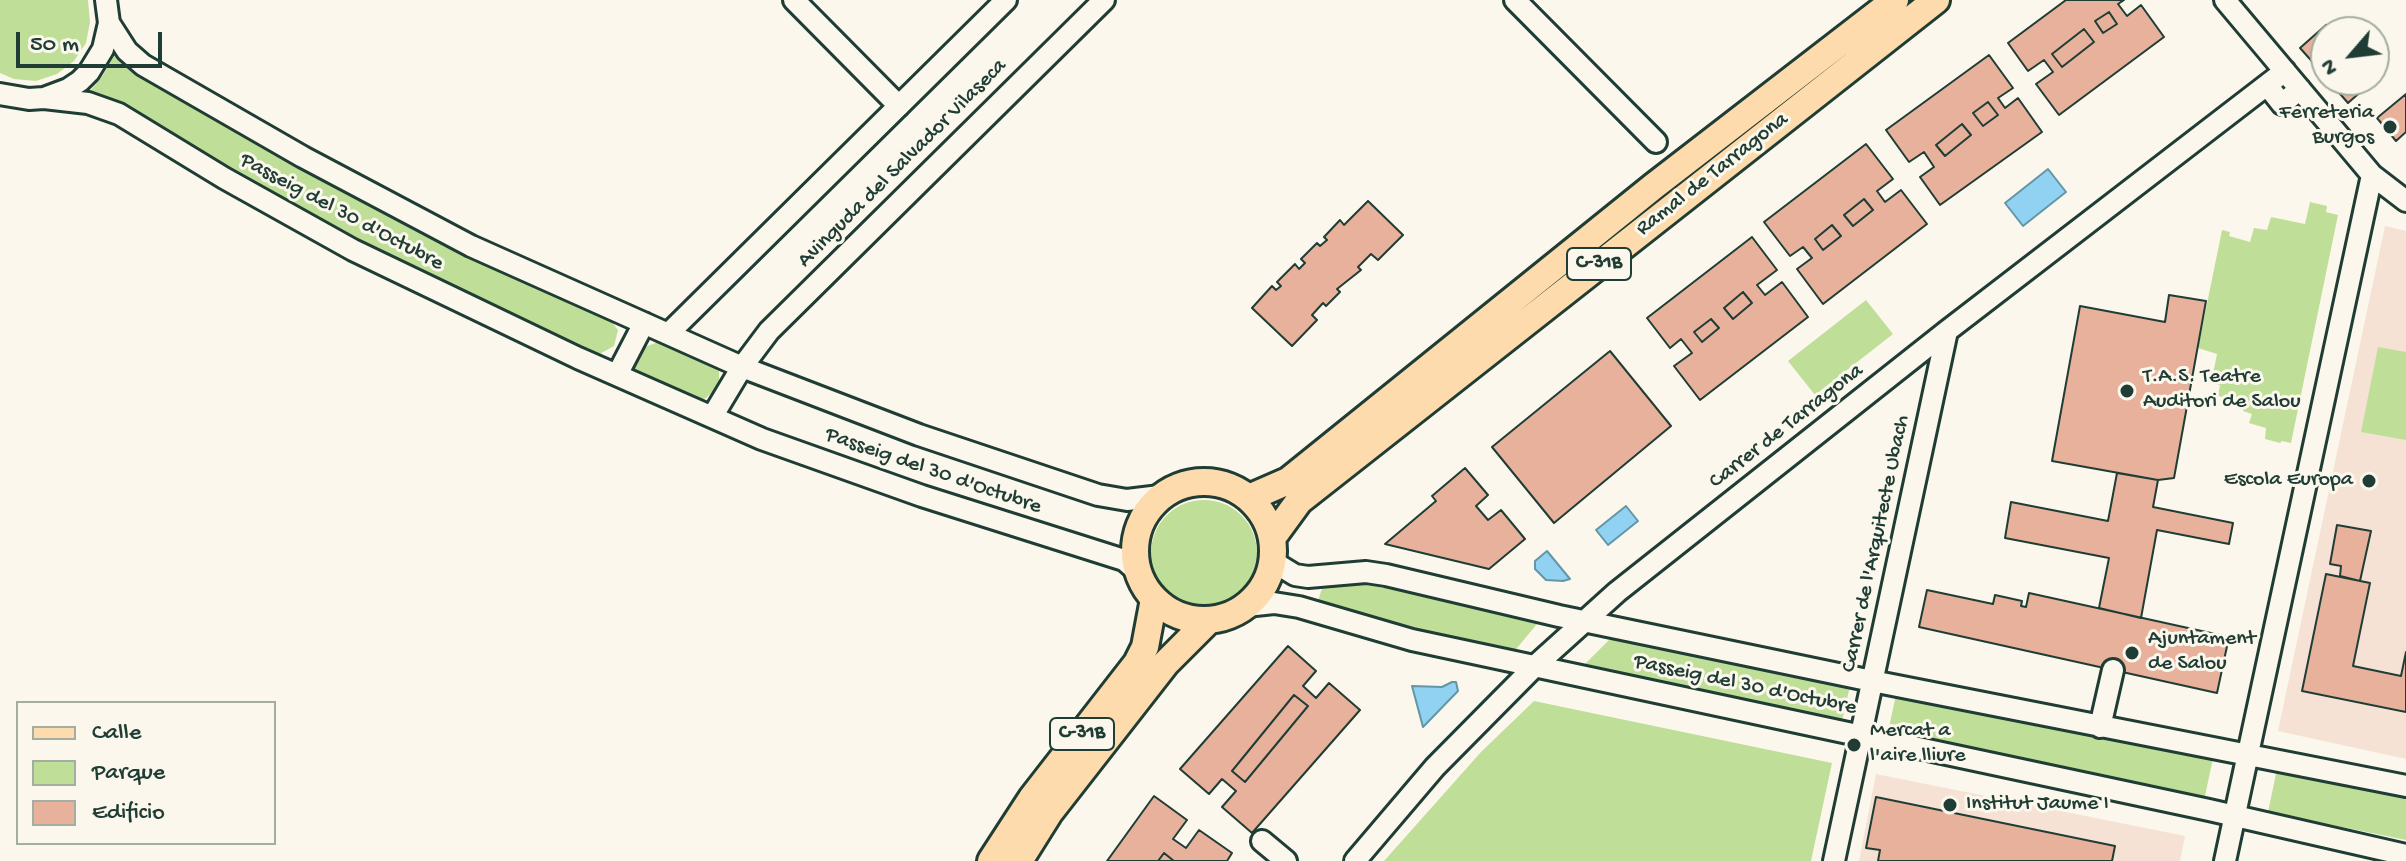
<!DOCTYPE html>
<style>
body{margin:0}
#map{position:relative;width:2406px;height:861px;overflow:hidden;background:#fbf7ec;font-family:"Gochi Hand",sans-serif}
canvas{display:block}
.legend{position:absolute;left:16px;top:701px;width:260px;height:144px;box-sizing:border-box;background:#fbf7ec;border:2px solid #a3ada2;margin:0;padding:10px 14px;list-style:none;font-size:24px;color:#1f3d34}
.legend li{display:flex;align-items:center;gap:16px;height:40px}
.legend b{width:40px;border:2px solid #a3ada2}
.north{position:absolute;left:2310px;top:16px;width:80px;height:80px;box-sizing:border-box;background:#fbf7ec;border:2px solid #a3ada2;border-radius:50%;rotate:242deg;font-size:22px;font-weight:700;line-height:32px;text-align:center;color:#1f3d34}
.north::after{content:'';display:block;margin:auto;width:28px;height:36px;background:#1f3d34;clip-path:polygon(50% 0,100% 100%,50% 72%,0 100%)}
.scale{position:absolute;left:16px;top:32px;width:146px;height:36px;box-sizing:border-box;border:4px solid #1f3d34;border-top:0;padding-left:10px;font-size:24px;line-height:28px;white-space:nowrap;color:#1f3d34;-webkit-text-stroke:6px #fbf7ec;paint-order:stroke}
</style>
<div id="map">
<canvas width="2406" height="861"></canvas>
<ul class="legend">
<li><b style="height:10px;background:#fedbac"></b>Calle</li>
<li><b style="height:22px;background:#bfdf98"></b>Parque</li>
<li><b style="height:22px;background:#e7b19c"></b>Edificio</li>
</ul>
<div class="north">N</div>
<div class="scale">50 m</div>
</div>
<script>
const context = document.querySelector('canvas').getContext('2d');
context.lineJoin = 'round';
function fillPath(path, color) {
  context.fillStyle = color;
  context.fill(path, 'evenodd');
}
function shape(rows) {
  const path = new Path2D();
  for (const r of rows) {
    if (r.length === 3) {
      path.moveTo(r[0] + r[2], r[1]);
      path.arc(r[0], r[1], r[2], 0, 2 * Math.PI);
      continue;
    }
    path.moveTo(r[0], r[1]);
    for (let i = 2; i < r.length; i += 2) path.lineTo(r[i], r[i + 1]);
  }
  return path;
}
function strokePath(path, color, width, dash) {
  context.strokeStyle = color;
  context.lineWidth = width;
  context.lineCap = dash ? 'butt' : 'round';
  context.setLineDash(dash || []);
  context.stroke(path);
}
function label(font, color, halo, rows, align = 'center') {
  context.font = font + ' "Gochi Hand",sans-serif';
  context.lineWidth = 6;
  context.setLineDash([]);
  context.textBaseline = 'middle';
  context.strokeStyle = halo;
  context.fillStyle = color;
  for (const [text, x, y, turn = 0] of rows) {
    context.save();
    context.translate(x, y);
    context.rotate((+turn || 0) * Math.PI / 180);
    context.textAlign = isNaN(turn) ? turn : align;
    if (halo) context.strokeText(text, 0, 0);
    context.fillText(text, 0, 0);
    context.restore();
  }
}
fillPath(shape([
 [2385,226,2406,231,2406,759,2278,731],
 [1876,774,2185,836,2180,861,1859,861]
]), '#f5e2d4');
fillPath(shape([
 [0,0,88,0,90,22,86,43,74,61,57,74,36,81,14,79,0,73],
 [115,54,122,54,608,317,618,330,614,346,596,356,403,268,87,95,103,75],
 [2310,202,2327,206,2326,212,2338,215,2291,443,2282,441,2280,443,2265,439,2266,428,2249,423,2252,414,2243,411,2244,402,2218,396,2220,385,2211,384,2217,354,2198,348,2222,230,2230,232,2229,236,2250,242,2254,228,2267,230,2271,217,2305,224],
 [1866,300,1893,334,1815,395,1788,361],
 [661,341,711,362,719,371,719,382,714,390,706,398,697,401,637,377,632,367,642,348],
 [2378,347,2406,352,2406,440,2361,432],
 [1204,553,53],
 [1364,579,1542,618,1512,654,1410,632,1317,605,1321,591,1328,582],
 [1615,634,1851,682,1841,725,1580,669],
 [1897,690,2213,758,2204,801,1888,732],
 [1534,701,1832,763,1811,861,1384,861,1481,752],
 [2277,769,2406,795,2406,840,2268,812]
]), '#bfdf98');
const water = shape([
 [2048,169,2066,192,2023,226,2005,203,2048,169],
 [1626,506,1638,521,1608,545,1596,530,1626,506],
 [1547,551,1570,579,1563,581,1546,580,1535,569,1535,561,1547,551],
 [1452,682,1456,682,1458,691,1423,727,1412,686,1442,687,1452,682]
]);
fillPath(water, '#91d1f2');
strokePath(water, '#6396a6', 2);
const building = shape([
 [2066,0,2124,0,2118,4,2127,16,2141,5,2164,37,2059,115,2036,84,2053,72,2044,60,2028,71,2008,43,2066,0],
 [2109,12,2117,24,2103,33,2095,21,2109,12],
 [2084,29,2094,42,2062,67,2052,54,2084,29],
 [2109,12,2117,24,2103,33,2095,21,2109,12],
 [2359,24,2366,32,2349,32,2359,24],
 [2326,25,2332,32,2326,32,2326,77,2300,48,2326,25],
 [2084,29,2094,42,2062,67,2052,54,2084,29],
 [1989,55,2013,88,1998,98,2005,108,2018,98,2042,132,1940,205,1920,177,1934,167,1924,152,1909,162,1886,130,1989,55],
 [1988,102,1998,115,1983,126,1973,113,1988,102],
 [1962,124,1971,135,1945,156,1936,145,1962,124],
 [2328,80,2374,80,2348,103,2328,80],
 [2406,94,2406,132,2396,141,2377,118,2406,94],
 [1988,102,1998,115,1983,126,1973,113,1988,102],
 [1962,124,1971,135,1945,156,1936,145,1962,124],
 [1866,144,1893,179,1877,191,1885,202,1901,190,1927,224,1823,304,1797,269,1812,258,1803,247,1790,256,1764,222,1866,144],
 [1864,199,1873,210,1853,226,1844,215,1864,199],
 [1832,225,1841,236,1823,250,1815,239,1832,225],
 [1864,199,1873,210,1853,226,1844,215,1864,199],
 [1368,201,1403,235,1378,260,1371,254,1358,267,1361,270,1337,289,1340,292,1326,306,1323,303,1312,315,1317,320,1292,346,1252,308,1272,286,1276,290,1281,286,1277,282,1295,264,1299,269,1305,263,1301,259,1317,243,1320,246,1327,240,1324,237,1340,220,1344,225,1368,201],
 [1832,225,1841,236,1823,250,1815,239,1832,225],
 [1752,237,1777,270,1757,285,1765,295,1782,282,1808,317,1700,400,1674,366,1692,353,1681,339,1670,348,1647,318,1752,237],
 [1743,292,1752,303,1733,319,1724,308,1743,292],
 [1711,319,1719,328,1702,342,1694,332,1711,319],
 [1743,292,1752,303,1733,319,1724,308,1743,292],
 [2169,295,2206,301,2174,478,2158,480,2052,461,2080,306,2165,322,2169,295],
 [1711,319,1719,328,1702,342,1694,332,1711,319],
 [1610,351,1671,426,1554,523,1492,447,1610,351],
 [1465,468,1488,495,1476,506,1488,520,1501,510,1525,539,1489,569,1385,544,1436,501,1432,496,1465,468],
 [2117,473,2158,480,2153,507,2233,523,2229,544,2157,530,2141,618,2099,608,2109,558,2005,538,2011,502,2108,521,2117,473],
 [2337,525,2371,531,2360,581,2340,576,2341,566,2330,564,2337,525],
 [2326,574,2370,583,2353,666,2401,676,2406,652,2406,712,2302,691,2326,574],
 [1927,590,1993,604,1995,595,2022,601,2021,606,2026,607,2029,593,2229,637,2217,693,1919,627,1927,590],
 [1288,646,1316,671,1303,686,1316,698,1329,683,1360,710,1252,833,1222,807,1236,791,1222,779,1209,794,1180,769,1288,646],
 [1294,695,1308,706,1245,782,1232,771,1294,695],
 [1294,695,1308,706,1245,782,1232,771,1294,695],
 [1154,796,1187,820,1173,839,1186,848,1199,830,1232,853,1227,861,1174,861,1164,853,1158,861,1107,861,1154,796],
 [1876,797,2115,846,2112,861,1878,861,1880,850,1866,848,1876,797],
 [1164,853,1174,861,1158,861,1164,853]
]);
fillPath(building, '#e7b19c');
strokePath(building, '#1f3d34', 2);
const minor = shape([
 [794,0,899,106],
 [1515,0,1656,142],
 [2225,0,2372,175,2406,201],
 [109,23,127,51,143,65,303,157,471,246,742,367,919,435,1098,495,1127,500,1160,496],
 [2267,85,2282,104,2300,89],
 [0,94,29,99,44,98,68,89,80,81,89,72,103,49,109,23,106,0],
 [44,98,88,103,119,114,224,178,353,250,578,358,762,439,922,496,1124,560,1138,572],
 [669,333,1006,0],
 [617,375,644,323],
 [712,417,742,367,769,331,1104,0],
 [1272,561,1295,575,1308,577,1366,572,1386,575,1559,616,1872,681,2406,786],
 [1246,606,1274,603,1299,607,1412,640,2209,810,2406,855],
 [2100,727,2113,670],
 [1262,841,1286,861],
 [1355,861,1435,767,1535,666,1617,592,1947,331,2285,71],
 [1834,861,1947,331],
 [2225,861,2372,175]
]);
const major = shape([
 [1204,551,69],
 [1249,498,1288,481,1654,186,1895,0],
 [1272,538,1299,501,1936,0],
 [991,861,1032,798,1137,663,1145,647,1154,599],
 [1019,861,1049,813,1166,663,1208,621]
]);
strokePath(minor, '#1f3d34', 26);
strokePath(major, '#1f3d34', 32);
strokePath(minor, '#fbf7ec', 20);
strokePath(major, '#fedbac', 26);
for (const [x, y, r, color] of [
 [2390,127,8,"#1f3d34"],
 [2127,391,8,"#1f3d34"],
 [2369,481,8,"#1f3d34"],
 [2132,653,8,"#1f3d34"],
 [1854,745,8,"#1f3d34"],
 [1950,805,8,"#1f3d34"]
]) {
  const dot = new Path2D();
  dot.arc(x, y, r, 0, 2 * Math.PI);
  context.fillStyle = color;
  context.fill(dot);
  strokePath(dot, '#fbf7ec', 3);
}
for (const [x, y, w] of [
 [1599,264,64],
 [1082,734,64]
]) {
  const box = new Path2D();
  box.roundRect(x - w / 2, y - 16, w, 32, 6);
  context.fillStyle = '#fbf7ec';
  context.fill(box);
  strokePath(box, '#1f3d34', 2);
}
label('bold 20px', '#1f3d34', null, [
 ["C-31B",1599,264],
 ["C-31B",1082,734]
]);
label('22px', '#1f3d34', '#fbf7ec', [
 ["Ferreteria",2374,114,"right"],
 ["Burgos",2374,139,"right"],
 ["T.A.S. Teatre",2143,378],
 ["Auditori de Salou",2143,403],
 ["Escola Europa",2353,481,"right"],
 ["Ajuntament",2148,640],
 ["de Salou",2148,665],
 ["Mercat a",1870,732],
 ["l'aire lliure",1870,757],
 ["Institut Jaume I",1966,805]
], 'left');
label('22px', '#1f3d34', '#fbf7ec', [
 ["Avinguda del Salvador Vilaseca",903,164,-45],
 ["Ramal de Tarragona",1713,175,-38],
 ["Passeig del 30 d'Octubre",341,213,28],
 ["Carrer de Tarragona",1787,427,-38],
 ["Passeig del 30 d'Octubre",933,472,19],
 ["Carrer de l'Arquitecte Ubach",1877,544,-78],
 ["Passeig del 30 d'Octubre",1745,686,12]
]);
</script>
